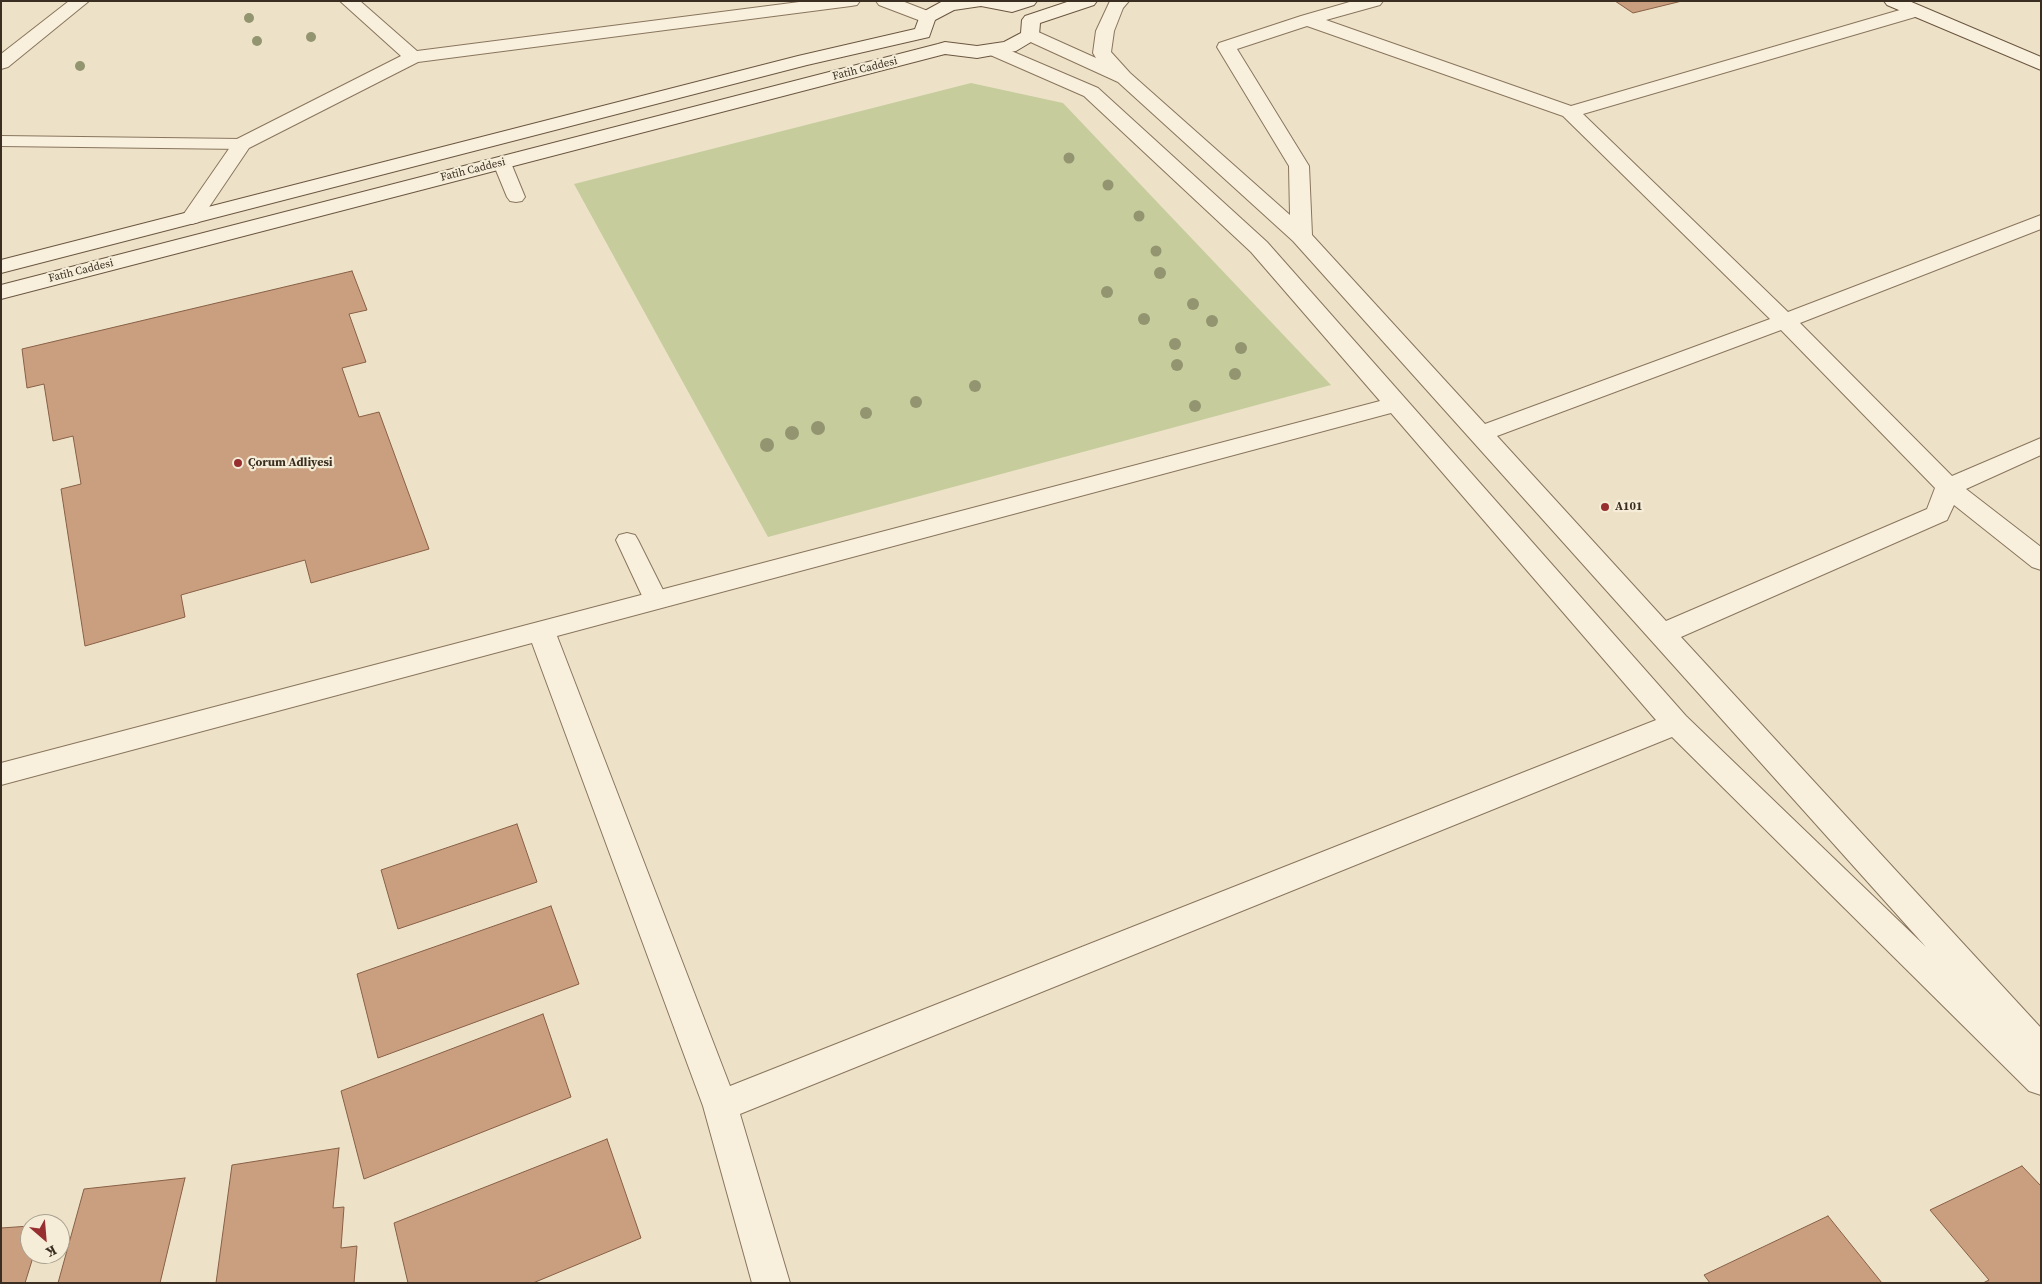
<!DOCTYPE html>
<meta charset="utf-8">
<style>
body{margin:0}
#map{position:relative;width:2042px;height:1284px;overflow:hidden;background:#ede2c8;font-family:"Source Serif 4",serif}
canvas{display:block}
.frame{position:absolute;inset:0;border:2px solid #3a2d21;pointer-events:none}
.north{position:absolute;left:20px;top:1214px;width:50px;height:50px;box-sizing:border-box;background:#f5edd8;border:1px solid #aaa08f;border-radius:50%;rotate:153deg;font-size:14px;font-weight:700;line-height:20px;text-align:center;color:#3a2d21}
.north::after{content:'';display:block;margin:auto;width:18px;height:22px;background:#972f30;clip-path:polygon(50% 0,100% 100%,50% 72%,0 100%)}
</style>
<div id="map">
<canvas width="2042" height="1284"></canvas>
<div class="frame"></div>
<div class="north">K</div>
</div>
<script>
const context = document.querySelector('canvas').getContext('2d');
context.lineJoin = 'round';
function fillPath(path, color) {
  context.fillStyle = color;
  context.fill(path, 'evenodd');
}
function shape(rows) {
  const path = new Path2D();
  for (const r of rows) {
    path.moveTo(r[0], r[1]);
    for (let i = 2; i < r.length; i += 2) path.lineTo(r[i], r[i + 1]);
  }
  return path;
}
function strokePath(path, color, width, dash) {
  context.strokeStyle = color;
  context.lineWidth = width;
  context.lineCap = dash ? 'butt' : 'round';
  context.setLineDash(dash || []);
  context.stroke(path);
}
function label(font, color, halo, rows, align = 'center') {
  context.font = font + ' "Source Serif 4",serif';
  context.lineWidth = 4.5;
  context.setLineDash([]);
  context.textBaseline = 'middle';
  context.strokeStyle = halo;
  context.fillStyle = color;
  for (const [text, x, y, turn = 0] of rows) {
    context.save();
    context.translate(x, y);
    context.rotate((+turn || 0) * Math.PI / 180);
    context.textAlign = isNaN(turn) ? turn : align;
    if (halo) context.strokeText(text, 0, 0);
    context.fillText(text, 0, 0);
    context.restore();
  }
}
fillPath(shape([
 [971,83,1063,103,1331,385,768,537,574,184]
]), '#c6cc9c');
const building = shape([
 [1615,1,1682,1,1633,13,1615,1],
 [352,271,367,310,349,314,366,362,342,368,359,417,379,412,429,549,311,583,305,560,181,595,185,617,85,646,61,489,81,484,73,436,53,441,44,384,27,388,22,349,352,271],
 [517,824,537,882,398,929,381,870,517,824],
 [551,906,579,984,378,1058,357,974,551,906],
 [543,1014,571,1097,364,1179,341,1091,543,1014],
 [607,1139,641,1238,533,1283,408,1283,394,1223,607,1139],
 [339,1148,333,1208,344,1207,341,1248,357,1246,354,1283,216,1283,232,1165,339,1148],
 [2022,1166,2041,1186,2041,1283,1983,1283,1989,1280,1930,1210,2022,1166],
 [185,1178,160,1283,58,1283,84,1189,185,1178],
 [1828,1216,1882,1283,1710,1283,1704,1275,1828,1216],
 [30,1226,30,1254,34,1254,25,1283,1,1283,1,1228,30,1226]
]);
fillPath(building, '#ca9f80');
strokePath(building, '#885f44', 1);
const service = shape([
 [1,136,242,139,248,140,251,144,248,148,242,149,1,146,1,136],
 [502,158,508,159,511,163,525,197,522,201,516,202,510,201,507,197,493,163,496,159,502,158],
 [627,533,635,535,638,540,668,600,664,606,656,608,648,606,644,600,616,540,619,535,627,533]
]);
const minor = shape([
 [69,1,89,1,8,67,1,69,1,54,69,1],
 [340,1,360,1,417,51,807,1,860,1,857,5,851,6,418,62,249,148,199,222,192,224,185,222,181,218,235,140,401,56,340,1],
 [876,1,902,1,933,13,936,17,933,21,927,22,921,21,879,5,876,1],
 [1110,1,1129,1,1123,8,1114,31,1111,52,1130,73,1290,215,1289,166,1217,47,1219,43,1301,16,1353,1,1383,1,1380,5,1326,20,1571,106,1910,7,1916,6,1922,7,1925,11,1922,15,1583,114,1788,312,2041,215,2041,229,1800,323,1952,476,2041,438,2041,455,1966,489,2041,547,2041,570,2032,567,1954,505,1947,520,1681,637,2041,1028,2041,1095,2029,1091,1672,737,740,1114,790,1283,752,1283,703,1106,532,643,1,785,1,763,1380,401,1251,252,1084,96,988,54,986,50,988,46,995,44,1098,88,1267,242,1686,716,1926,947,1293,241,1118,82,1024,39,1021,35,1024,31,1030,30,1036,31,1096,58,1093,53,1096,31,1110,1],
 [1307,26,1563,116,1770,319,1485,424,1312,235,1309,166,1237,49,1307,26],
 [1781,330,1935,488,1927,509,1666,621,1497,436,1781,330],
 [1391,413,1656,720,730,1086,557,636,1391,413]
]);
const secondary = shape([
 [943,1,1037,1,1034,5,1012,12,981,6,954,10,935,20,929,37,807,65,1,273,1,260,798,56,915,29,921,13,943,1],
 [1070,1,1097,1,1094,5,1040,23,1039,35,1036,39,1016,51,977,58,945,54,1,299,1,285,938,44,945,42,977,46,1004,42,1021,33,1022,20,1025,16,1070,1],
 [1884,1,1909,1,2041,57,2041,70,1887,5,1884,1]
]);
strokePath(service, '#89755e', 2);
strokePath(minor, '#89755e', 2);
strokePath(secondary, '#6b5641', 2);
fillPath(service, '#f8f0dc');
fillPath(minor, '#f8f0dc');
fillPath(secondary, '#f8f0dc');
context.fillStyle = '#939570';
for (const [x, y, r] of [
 [249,18,5],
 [311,37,5],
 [257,41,5],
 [80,66,5],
 [1069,158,5.5],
 [1108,185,5.5],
 [1139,216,5.5],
 [1156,251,5.5],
 [1160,273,6],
 [1107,292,6],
 [1193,304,6],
 [1144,319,6],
 [1212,321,6],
 [1175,344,6],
 [1241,348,6],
 [1177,365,6],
 [1235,374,6],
 [975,386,6],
 [916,402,6],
 [1195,406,6],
 [866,413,6],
 [818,428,7],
 [792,433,7],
 [767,445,7]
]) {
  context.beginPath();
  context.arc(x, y, r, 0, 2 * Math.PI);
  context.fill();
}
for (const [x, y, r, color] of [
 [238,463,5,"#972f30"],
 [1605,507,5,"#972f30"]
]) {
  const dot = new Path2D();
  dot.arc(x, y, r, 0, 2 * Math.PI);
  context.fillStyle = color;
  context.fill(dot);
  strokePath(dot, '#f5edd8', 2);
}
label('11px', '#3a2d21', '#f5edd8', [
 ["Fatih Caddesi",865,69,-14],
 ["Fatih Caddesi",473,170,-14],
 ["Fatih Caddesi",81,271,-14]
]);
label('bold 12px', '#3a2d21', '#f5edd8', [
 ["Çorum Adliyesi",248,463],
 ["A101",1615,507]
], 'left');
</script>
